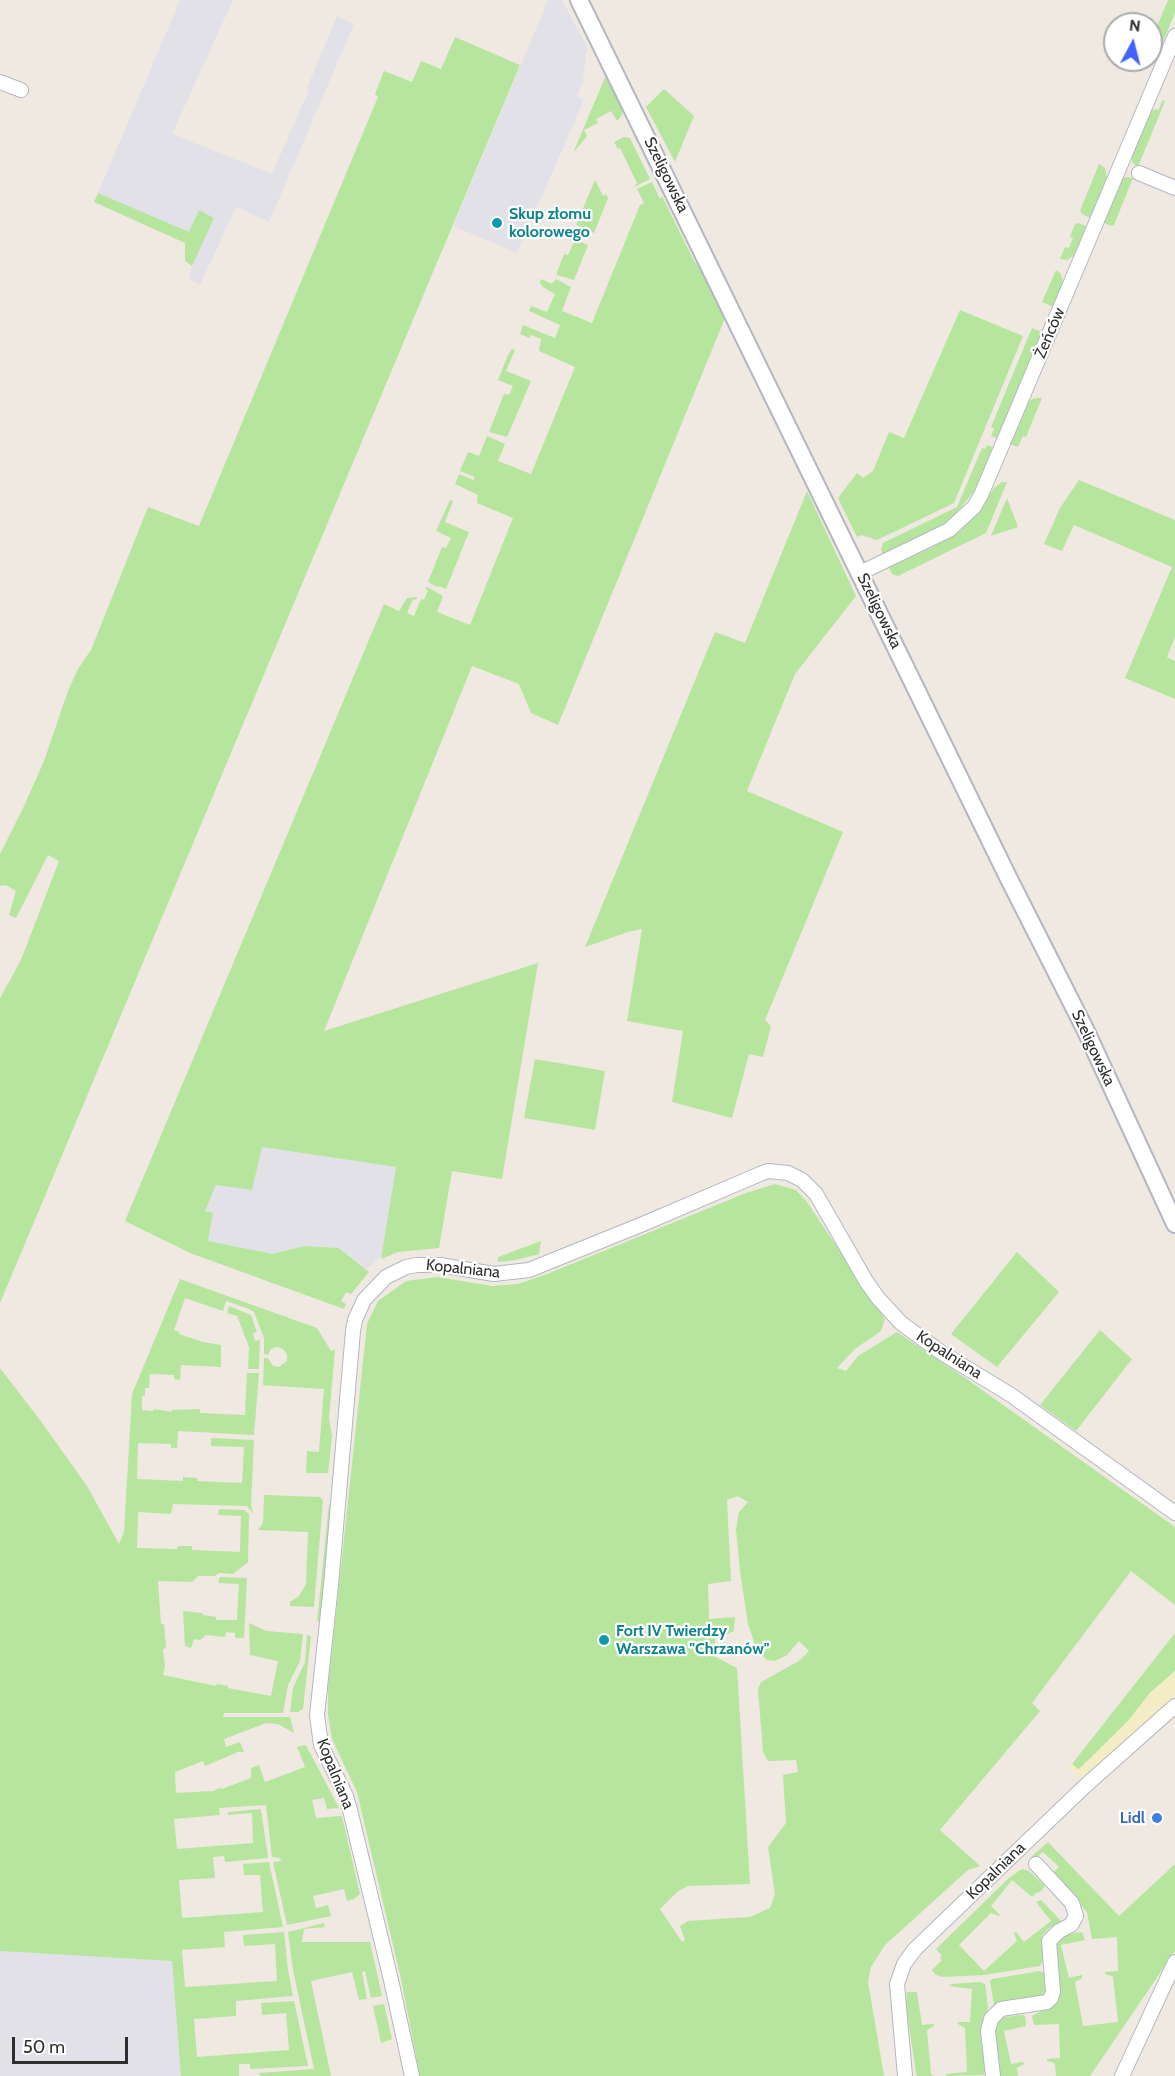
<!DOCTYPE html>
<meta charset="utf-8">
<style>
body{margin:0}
#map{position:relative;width:1175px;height:2076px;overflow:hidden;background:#efe9e1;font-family:Cabin,sans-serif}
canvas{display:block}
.north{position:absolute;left:1103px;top:12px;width:60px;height:60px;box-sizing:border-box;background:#fff;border:2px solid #ababab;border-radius:50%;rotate:7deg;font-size:16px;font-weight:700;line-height:24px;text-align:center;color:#2e2e2e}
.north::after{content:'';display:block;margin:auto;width:21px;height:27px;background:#4264fb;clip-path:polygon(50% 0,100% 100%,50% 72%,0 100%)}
.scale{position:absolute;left:12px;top:2037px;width:116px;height:27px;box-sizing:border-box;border:3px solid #2e2e2e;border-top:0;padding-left:8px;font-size:18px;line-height:21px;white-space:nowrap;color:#2e2e2e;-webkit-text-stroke:4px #fff;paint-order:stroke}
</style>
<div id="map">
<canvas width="1175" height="2076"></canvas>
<div class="north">N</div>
<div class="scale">50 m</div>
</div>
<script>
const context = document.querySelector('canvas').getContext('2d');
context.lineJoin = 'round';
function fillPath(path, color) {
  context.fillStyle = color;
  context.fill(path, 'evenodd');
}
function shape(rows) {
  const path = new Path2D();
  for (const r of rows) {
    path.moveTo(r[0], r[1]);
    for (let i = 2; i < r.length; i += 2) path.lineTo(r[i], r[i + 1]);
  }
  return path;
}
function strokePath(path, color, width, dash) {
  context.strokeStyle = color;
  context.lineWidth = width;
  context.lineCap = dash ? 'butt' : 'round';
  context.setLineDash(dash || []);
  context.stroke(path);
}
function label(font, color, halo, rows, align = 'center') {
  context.font = font + ' Cabin,sans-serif';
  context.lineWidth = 4.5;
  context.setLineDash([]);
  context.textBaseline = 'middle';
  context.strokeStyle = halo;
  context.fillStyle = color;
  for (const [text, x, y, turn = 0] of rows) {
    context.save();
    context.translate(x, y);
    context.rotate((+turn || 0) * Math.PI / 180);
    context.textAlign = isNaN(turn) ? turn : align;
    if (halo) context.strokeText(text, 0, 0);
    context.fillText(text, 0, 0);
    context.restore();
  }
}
fillPath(shape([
 [180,0,233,0,172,134,272,174,309,90,307,88,337,16,354,24,269,222,236,207,200,285,189,279,192,266,213,218,189,233,98,193],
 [548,0,562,0,587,47,583,81,577,96,584,100,517,253,453,226],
 [262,1147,396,1167,382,1255,367,1269,339,1248,304,1246,273,1254,208,1241,213,1213,205,1211,216,1185,252,1189],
 [0,1951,173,1961,181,2076,0,2076]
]), '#e3e1e8');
fillPath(shape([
 [1168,0,1175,0,1175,13,1155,61,1148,66,1141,65,1143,60,1151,60,1151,48,1156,38,1153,36],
 [455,37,520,65,0,1303,0,998,21,960,59,861,48,855,16,918,9,915,16,891,6,885,0,886,0,854,24,806,44,761,68,691,78,669,91,650,148,507,199,526,378,97,375,94,384,71,412,82,421,61,441,69],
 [607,73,623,106,622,115,617,121,611,111,596,119,598,123,584,130,587,136,573,153],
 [664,89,694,116,675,162,646,107],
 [1163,100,1165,101,1138,167,1133,163,1130,154,1147,113,1156,109,1158,110],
 [624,137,630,138,650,179,634,187,637,183,620,148,618,149,614,142],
 [1099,164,1105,168,1107,177,1090,218,1082,214,1080,211],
 [1126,177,1133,178,1114,225,1111,226,1102,222,1119,181],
 [595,180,603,196,606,194,608,198,594,233,576,225],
 [652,182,660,199,662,196,693,259,711,287,725,318,558,725,531,713,519,684,472,666,324,1031,538,963,502,1179,452,1171,439,1248,398,1252,381,1259,396,1167,262,1147,252,1190,216,1185,205,1211,213,1213,208,1241,273,1254,304,1246,339,1248,369,1272,351,1294,346,1292,341,1301,346,1304,344,1309,190,1253,125,1221,384,604,399,611,407,598,417,597,416,600,413,599,407,613,414,616,421,599,424,600,428,590,425,589,427,587,443,596,437,612,470,625,513,518,477,503,478,495,455,484,459,474,473,480,475,477,460,471,468,452,479,456,487,436,505,444,498,461,531,474,575,367,539,351,541,339,531,335,529,338,520,334,523,325,555,338,560,325,529,311,531,306,547,312,555,294,543,287,540,283,541,279,552,284,556,279,571,287,562,311,592,323,640,205,644,203,637,189],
 [98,193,189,232,199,210,214,218,192,266,185,261,185,243,94,202],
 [1078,223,1087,226,1075,255,1067,260,1060,259,1065,247,1069,248,1073,238,1070,237,1075,224],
 [571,238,588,245,574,280,557,275,557,272,564,254,568,255,574,242,570,240],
 [1056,270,1061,274,1063,284,1053,307,1042,302],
 [960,310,1023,336,954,503,877,540,861,535,857,537,838,498,857,473,863,478,873,471,889,432,904,438],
 [1032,328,1042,332,998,439,991,436,994,429,991,427],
 [512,349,515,350,506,371,531,381,507,437,489,432,504,394,509,395,513,386,498,380,508,355],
 [1035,398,1042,398,1026,437,1023,436,1018,447,1010,444,1028,402],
 [987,445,995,448,978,486,955,515,942,525,883,555,881,549,883,543,957,507,982,448,985,449],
 [1079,480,1175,520,1175,637,1167,657,1175,661,1175,699,1125,678,1172,567,1074,525,1062,551,1044,544,1060,508],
 [1002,482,1007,482,986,533,898,576,892,574,889,567,933,547,960,531,981,509,994,488],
 [807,491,856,596,795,674,747,791,843,832,765,1020,771,1026,763,1057,749,1054,732,1118,672,1102,683,1031,627,1021,642,929,628,932,585,947,715,632,745,643],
 [1007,498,1018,527,991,536],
 [450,500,453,501,445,522,469,532,446,589,438,586,437,587,428,582,442,547,446,548,451,538,436,531],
 [535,1059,605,1071,595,1130,524,1118],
 [775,1184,796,1190,807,1202,885,1319,881,1331,855,1349,837,1368,846,1371,858,1356,897,1332,961,1375,1175,1527,1175,1605,1131,1571,1032,1703,1040,1711,940,1830,980,1866,968,1870,885,1945,871,1967,868,1982,884,2076,420,2076,401,1979,357,1792,332,1739,328,1715,328,1688,367,1324,378,1301,406,1281,438,1277,492,1286,518,1284,547,1274,746,1193],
 [738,1496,748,1502,739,1512,736,1529,740,1571,748,1624,757,1650,767,1660,775,1661,787,1655,799,1641,809,1651,799,1661,761,1682,758,1689,763,1752,768,1761,796,1760,798,1772,783,1775,786,1823,768,1847,775,1894,770,1908,750,1917,688,1921,680,1926,685,1940,682,1942,660,1909,677,1892,688,1886,750,1884,737,1668,714,1656,715,1639,734,1631,735,1617,709,1619,708,1584,731,1581,727,1500],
 [541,1241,539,1254,516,1260,498,1262,498,1257],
 [1017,1252,1059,1292,997,1367,951,1334],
 [180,1279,317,1328,331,1351,335,1349,329,1419,332,1435,328,1473,306,1473,307,1451,319,1452,324,1389,263,1385,264,1358,268,1358,273,1366,279,1367,287,1361,287,1354,283,1349,277,1347,271,1349,268,1355,264,1354,264,1338,254,1312,249,1309,226,1301,223,1311,185,1298,174,1330,179,1332,179,1334,203,1342,221,1345,221,1367,181,1365,180,1380,174,1379,174,1375,150,1374,149,1388,145,1388,145,1395,142,1396,142,1410,153,1411,154,1409,172,1412,172,1410,200,1409,200,1413,245,1415,247,1373,259,1373,254,1435,178,1431,177,1448,171,1448,171,1444,138,1443,137,1479,183,1481,183,1477,197,1478,197,1481,242,1483,244,1447,211,1446,211,1438,254,1440,251,1505,253,1514,247,1506,173,1504,171,1514,138,1512,137,1548,177,1549,178,1546,192,1546,192,1550,240,1552,241,1516,218,1515,219,1509,244,1510,249,1514,248,1562,233,1574,219,1573,215,1576,198,1576,192,1582,158,1581,161,1624,164,1624,166,1648,163,1649,165,1666,163,1675,216,1686,217,1684,228,1686,228,1688,271,1696,278,1661,250,1655,249,1623,266,1631,303,1634,300,1661,288,1685,283,1713,224,1713,223,1717,290,1717,294,1733,278,1724,266,1723,224,1739,226,1747,240,1742,244,1752,238,1752,205,1766,203,1761,175,1772,176,1793,213,1791,220,1788,222,1789,251,1778,251,1768,259,1765,265,1782,305,1767,297,1747,305,1745,307,1747,339,1808,327,1809,324,1798,312,1800,316,1818,342,1816,360,1894,354,1899,347,1901,344,1889,313,1896,316,1908,328,1905,331,1916,287,1925,273,1862,281,1861,280,1858,272,1857,266,1805,219,1808,220,1815,174,1819,177,1849,253,1843,252,1813,228,1815,228,1812,261,1809,268,1858,225,1862,224,1856,213,1857,215,1878,179,1880,182,1918,263,1912,260,1875,244,1875,243,1864,269,1862,283,1927,224,1932,225,1947,182,1950,185,1987,277,1981,275,1944,244,1946,243,1935,284,1932,288,1970,293,1996,236,2001,236,2016,194,2019,197,2057,289,2050,286,2013,262,2015,261,2003,294,2001,308,2066,250,2069,250,2064,239,2064,239,2076,181,2076,172,1961,0,1951,0,1368,40,1420,87,1486,119,1544,124,1532,132,1394],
 [229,1306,251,1315,257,1332,253,1333,255,1341,260,1340,259,1369,248,1369,249,1347,237,1316,227,1313],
 [1100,1330,1132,1359,1076,1431,1040,1405],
 [264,1495,320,1497,323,1500,314,1607,290,1606,290,1602,299,1596,306,1584,308,1532,258,1530,263,1523],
 [329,1504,331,1506,322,1617,317,1622],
 [220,1577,247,1578,244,1638,235,1638,235,1633,226,1632,225,1637,206,1635,200,1640,194,1639,191,1648,185,1646,183,1611,202,1613,203,1615,216,1617,216,1620,237,1620,239,1584,218,1583],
 [1175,1633,1175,1671,1150,1693,1128,1721,1078,1770,1072,1764],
 [307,1635,311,1636,303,1709,298,1712,290,1712,293,1688,305,1662],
 [1048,1842,1119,1916,1175,1864,1175,1951,1090,2076,1056,2076,1055,2063,1047,2061,1047,2059,1060,2058,1059,2024,1034,2025,1032,2016,1049,2007,1058,1993,1059,1980,1054,1948,1055,1943,1064,1935,1082,1932,1085,1940,1061,1945,1069,1978,1082,1975,1082,1978,1075,1982,1083,2026,1118,2022,1113,1977,1105,1974,1105,1972,1118,1971,1117,1937,1092,1939,1087,1912,1052,1874,1059,1867,1043,1852,1034,1860,1031,1857],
 [1022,1869,1029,1871,1045,1886,1040,1892,1036,1893,1032,1897,1012,1880,991,1906,1000,1915,999,1916,991,1913,959,1945,984,1971,1017,1941,1014,1933,1016,1932,1024,1942,1051,1921,1036,1902,1041,1900,1062,1922,1049,1928,1042,1936,1043,1961,1040,1966,984,1975,943,1977,936,1975,932,1970,942,1960,940,1958,942,1956,936,1949,1009,1878],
 [324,1923,325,1927,304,1929,302,1942,370,1942,382,1996,371,1998,365,1971,362,1972,367,1999,359,2000,352,1972,311,1981,331,2076,260,2076,259,2073,314,2069,293,1970,288,1932],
 [1040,1971,1044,1973,1047,1987,1042,1996,994,2005,990,1981,992,1979],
 [980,1982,985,1984,988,2008,980,2034,986,2061,984,2075,946,2076,946,2074,967,2072,965,2028,958,2024,958,2022,970,2022,972,1989,949,1986,952,1984],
 [907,1992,917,1992,922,2025,934,2024,934,2026,927,2030,931,2074,934,2076,917,2076,916,2073,906,2006],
 [384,2004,392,2039,381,2043,373,2006],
 [1023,2015,1025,2016,1026,2026,1004,2031,1011,2064,1023,2062,1024,2064,1017,2068,1018,2076,998,2076,1000,2064,993,2032,995,2026,1004,2017]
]), '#b6e59e');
fillPath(shape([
 [1175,1671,1175,1695,1089,1776,1083,1778,1078,1776,1069,1767,1072,1764,1079,1770,1128,1721,1150,1693]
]), '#f3ecc5');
const minor = shape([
 [0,82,21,90],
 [1139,173,1175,188],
 [860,573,949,530,974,507,981,495,1175,36],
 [412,2076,391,1980,350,1810,346,1796,321,1745,317,1715,331,1585,353,1331,355,1320,364,1300,386,1277,406,1267,417,1265,440,1265,494,1274,529,1270,643,1224,760,1174,768,1171,788,1173,802,1180,816,1194,866,1281,878,1298,901,1323,942,1353,1011,1395,1175,1513],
 [905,2076,897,1984,904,1964,915,1949,1084,1787,1175,1706],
 [993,2076,988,2031,991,2019,1001,2009,1047,2002,1051,1998,1053,1992,1049,1941,1059,1931,1071,1925,1076,1916,1072,1903,1036,1864],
 [1122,2076,1175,1962]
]);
const tertiary = shape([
 [579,0,1008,877,1085,1029,1175,1224]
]);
strokePath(minor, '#b4b7c1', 16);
strokePath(tertiary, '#b4b7c1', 20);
strokePath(minor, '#fff', 14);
strokePath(tertiary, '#fff', 16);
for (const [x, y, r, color] of [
 [497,223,6,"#0f9aa8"],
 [604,1640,6,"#0f9aa8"],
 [1157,1818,6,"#3f7fe0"]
]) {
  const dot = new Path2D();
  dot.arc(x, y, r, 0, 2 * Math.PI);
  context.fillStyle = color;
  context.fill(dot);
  strokePath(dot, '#fff', 2);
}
label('16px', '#2e2e2e', '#fff', [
 ["Szeligowska",666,175,64],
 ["Żeńców",1050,333,-67],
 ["Szeligowska",879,611,64],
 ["Szeligowska",1093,1048,65],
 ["Kopalniana",463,1269,6],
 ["Kopalniana",949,1355,33],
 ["Kopalniana",335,1774,68],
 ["Kopalniana",996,1871,-44]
]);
label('bold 16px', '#0d838f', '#fff', [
 ["Skup złomu",509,214],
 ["kolorowego",509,232],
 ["Fort IV Twierdzy",616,1631],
 ["Warszawa \"Chrzanów\"",616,1649]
], 'left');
label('bold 16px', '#366cbe', '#fff', [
 ["Lidl",1145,1818]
], 'right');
</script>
